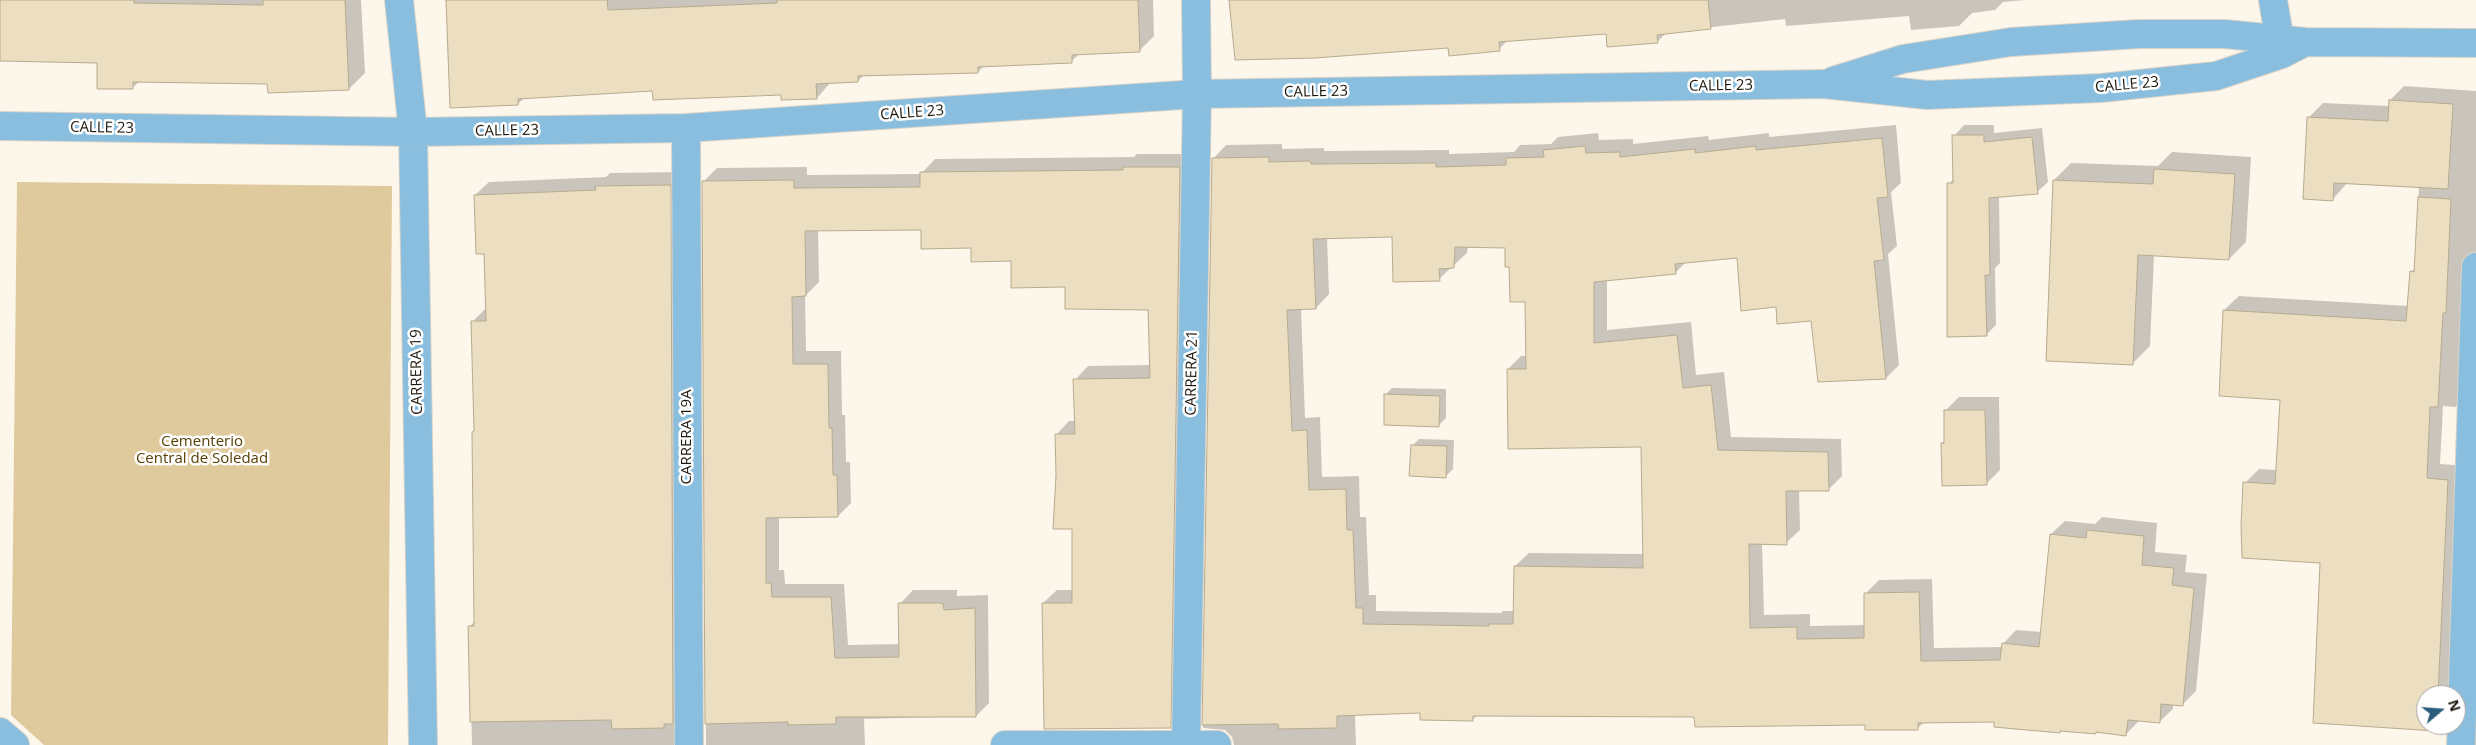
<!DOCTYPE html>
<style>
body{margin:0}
#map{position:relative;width:2476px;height:745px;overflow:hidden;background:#fdf7eb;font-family:"Open Sans",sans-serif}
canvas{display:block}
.north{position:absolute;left:2416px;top:685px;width:50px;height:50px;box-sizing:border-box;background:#fff;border:1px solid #a5a39f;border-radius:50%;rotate:72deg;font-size:14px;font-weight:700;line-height:20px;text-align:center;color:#1d180e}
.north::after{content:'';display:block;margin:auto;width:18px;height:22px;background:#2a5d7a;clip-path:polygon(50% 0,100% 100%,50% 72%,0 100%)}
</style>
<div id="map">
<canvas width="2476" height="745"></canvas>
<div class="north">N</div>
</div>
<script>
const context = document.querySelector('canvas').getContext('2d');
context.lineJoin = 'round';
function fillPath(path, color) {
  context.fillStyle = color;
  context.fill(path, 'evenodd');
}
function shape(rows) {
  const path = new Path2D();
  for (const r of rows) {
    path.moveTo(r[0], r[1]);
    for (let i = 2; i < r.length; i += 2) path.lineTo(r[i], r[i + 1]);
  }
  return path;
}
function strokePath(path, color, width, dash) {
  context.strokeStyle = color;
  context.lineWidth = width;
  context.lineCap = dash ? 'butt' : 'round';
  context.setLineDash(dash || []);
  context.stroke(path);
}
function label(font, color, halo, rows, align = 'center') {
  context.font = font + ' "Open Sans",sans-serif';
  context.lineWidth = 5;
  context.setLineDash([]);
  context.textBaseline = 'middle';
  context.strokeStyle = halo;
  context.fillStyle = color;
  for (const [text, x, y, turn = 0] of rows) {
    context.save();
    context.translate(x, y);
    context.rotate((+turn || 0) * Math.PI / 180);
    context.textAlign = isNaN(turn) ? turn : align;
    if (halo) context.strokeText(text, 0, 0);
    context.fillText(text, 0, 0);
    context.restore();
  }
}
fillPath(shape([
 [17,182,392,186,388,745,44,745,11,715]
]), '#dfca9e');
fillPath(shape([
 [0,0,361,0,365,73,349,89,269,83,140,81,132,88,98,61,0,60],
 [448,0,1153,0,1154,36,1140,50,1080,53,1072,61,984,66,978,72,864,75,858,81,831,82,817,98,782,93,653,90,524,98,518,104],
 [1230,0,2025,0,2003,2,1995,10,1972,13,1959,26,1911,30,1909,16,1786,26,1785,19,1667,32,1658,41,1607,33,1508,40,1499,49,1449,47],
 [2404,86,2476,91,2476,250,2470,393,2455,407,2443,406,2440,464,2468,466,2456,695,2426,695,2426,725,2440,725,2436,729,2314,722,2322,562,2245,483,2259,469,2277,470,2282,399,2224,310,2239,296,2409,306,2411,272,2415,268,2419,186,2348,182,2333,199,2308,118,2323,103,2390,106,2390,100],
 [1896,125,1901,183,1891,192,1897,246,1888,254,1899,365,1886,378,1812,319,1777,306,1738,257,1686,262,1675,273,1607,279,1607,330,1691,322,1696,375,1724,372,1731,437,1841,439,1842,476,1829,489,1799,490,1800,530,1786,543,1762,543,1764,615,1810,614,1810,626,1866,625,1865,594,1879,580,1932,579,1934,648,2003,647,2003,644,2016,630,2042,632,2051,534,2065,521,2095,524,2102,517,2157,523,2155,552,2187,555,2185,572,2207,574,2196,691,2182,705,2173,704,2173,709,2159,722,2140,720,2126,734,2097,731,2095,733,2062,730,2060,732,1996,721,1924,722,1917,729,1866,724,1696,715,1478,715,1473,719,1421,712,1355,714,1356,745,1234,745,1232,737,1225,730,1203,728,1213,159,1226,145,1282,144,1282,149,1324,148,1324,151,1449,150,1449,154,1514,152,1520,145,1551,144,1558,137,1598,133,1599,140,1633,139,1633,144,1708,136,1709,140,1769,133,1769,137],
 [1393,236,1439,279,1467,253,1468,246,1506,247,1510,265,1526,300,1527,356,1521,356,1508,369,1642,446,1644,554,1529,553,1515,566,1515,611,1503,611,1501,613,1376,611,1376,595,1369,595,1366,517,1360,517,1359,476,1322,477,1320,417,1305,418,1301,308,1316,308,1329,294,1327,237],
 [1964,125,1994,125,1994,133,2042,128,2048,182,2037,192,1999,196,2000,263,1995,268,1996,325,1986,335,1949,184,1954,178,1954,136],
 [2172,152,2251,157,2246,242,2229,259,2154,255,2150,346,2133,363,2054,180,2071,163,2158,166],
 [1137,154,1193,154,1184,715,1170,728,1045,728,1043,603,1057,590,1074,590,1073,528,1057,475,1056,435,1069,421,1076,421,1075,380,1088,366,1151,365,1150,309,1066,286,1012,260,922,229,818,230,819,282,805,296,806,351,841,351,842,415,845,415,846,462,850,462,851,503,838,516,779,517,779,570,784,570,785,584,844,584,848,645,900,644,900,604,913,590,957,590,957,596,988,595,989,703,976,716,864,719,865,745,706,745,703,182,717,168,807,167,807,175,921,174,935,159,1134,157],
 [684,172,694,745,472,745,469,627,475,621,475,430,472,322,486,308,485,252,475,195,489,182,606,177,610,173],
 [1392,388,1446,389,1446,418,1439,425,1385,395],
 [1959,397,1999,397,2000,470,1986,484,1942,443,1946,440,1945,411],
 [1419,439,1454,440,1453,469,1446,476,1412,446]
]), '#0003');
const building = shape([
 [0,0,134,0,134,3,263,5,263,0,345,0,349,90,268,93,267,84,133,82,133,89,97,89,97,63,0,61,0,0],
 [446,0,607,0,608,10,777,3,777,0,1138,0,1140,52,1072,55,1072,63,978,67,978,73,858,76,858,82,816,84,817,99,781,100,781,95,653,100,652,91,518,99,518,105,450,108,446,0],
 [1229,0,1708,0,1711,29,1657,35,1658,43,1607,47,1606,34,1499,42,1500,51,1449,56,1448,48,1315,58,1235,60,1229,0],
 [2389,100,2453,104,2448,189,2334,183,2333,201,2303,199,2307,117,2388,121,2389,100],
 [1952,135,1984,135,1984,142,2032,137,2038,194,1989,198,1990,275,1985,275,1987,336,1947,337,1947,183,1953,183,1952,135],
 [1882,138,1888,197,1877,198,1884,260,1874,261,1886,379,1818,382,1811,321,1777,324,1776,307,1741,311,1737,258,1675,264,1676,274,1594,282,1594,343,1677,335,1683,388,1711,385,1718,450,1828,452,1829,491,1786,491,1787,545,1749,544,1750,628,1797,627,1797,639,1864,638,1864,593,1919,592,1921,661,2000,660,2002,643,2039,647,2050,534,2086,538,2087,530,2144,536,2142,565,2174,568,2172,585,2194,588,2183,706,2161,704,2160,723,2128,720,2126,736,2096,732,2096,734,2060,731,2060,733,1994,727,1994,722,1918,723,1918,730,1865,730,1865,725,1695,727,1694,717,1473,716,1473,721,1420,720,1420,713,1337,716,1337,728,1279,729,1278,724,1202,725,1212,158,1269,157,1269,162,1310,161,1311,164,1436,163,1436,167,1506,165,1506,158,1544,157,1543,150,1585,146,1586,153,1620,152,1620,157,1695,149,1695,153,1756,146,1756,150,1882,138],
 [1392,237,1393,282,1440,281,1439,269,1454,268,1455,247,1505,248,1505,267,1509,267,1510,302,1525,302,1526,369,1507,369,1508,449,1641,447,1643,568,1514,566,1513,624,1489,624,1489,626,1363,624,1363,608,1356,608,1353,530,1347,530,1346,489,1309,490,1307,430,1292,431,1287,310,1316,309,1313,239,1392,237],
 [1123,167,1180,167,1171,728,1044,729,1042,603,1072,603,1072,529,1053,529,1056,475,1055,434,1075,434,1073,379,1150,378,1148,310,1065,309,1065,287,1011,288,1011,261,971,262,971,248,921,249,921,230,805,231,806,296,792,297,793,364,828,364,829,428,832,428,833,475,837,475,838,517,766,518,766,583,771,583,772,597,831,597,835,658,899,657,898,603,940,603,943,604,944,610,975,608,976,717,836,717,836,724,788,725,788,722,705,724,702,181,794,180,794,188,920,187,920,172,1123,170,1123,167],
 [2154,169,2235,174,2229,260,2138,255,2133,365,2046,361,2053,180,2153,184,2154,169],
 [671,185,673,724,664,724,664,728,612,729,611,720,470,722,468,626,474,626,472,432,474,431,471,321,486,321,484,254,476,254,474,195,596,190,595,186,671,185],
 [2418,197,2451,199,2446,313,2443,313,2438,407,2430,407,2427,478,2448,480,2438,695,2426,695,2426,725,2436,725,2436,731,2313,723,2320,563,2242,558,2241,526,2243,482,2275,484,2280,400,2219,396,2223,310,2406,321,2410,271,2414,272,2418,197],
 [1384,394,1440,396,1439,427,1384,425,1384,394],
 [1944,410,1985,410,1987,485,1942,486,1941,443,1944,443,1944,410],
 [1411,445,1447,446,1446,478,1409,476,1411,445]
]);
fillPath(building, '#ebdec1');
strokePath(building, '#b7aa8e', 1);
const minor = shape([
 [399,0,413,132,423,745],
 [2273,0,2282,54],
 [1833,81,1903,59,2011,42,2139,34,2225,34,2305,42,2476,43],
 [0,126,413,132,686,128,1197,94,1824,84,1927,95,2101,88,2216,76,2282,54,2305,42],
 [686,128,689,745],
 [0,732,15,745],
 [1005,745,1217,745],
 [1186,745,1197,94,1196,0],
 [2461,745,2476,267]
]);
strokePath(minor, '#d9d3c8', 30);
strokePath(minor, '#89bedf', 28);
label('15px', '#1d180e', '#fff', [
 ["CALLE 23",2127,85,-5],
 ["CALLE 23",1721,86,-1],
 ["CALLE 23",1316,92,-1],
 ["CALLE 23",912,113,-4],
 ["CALLE 23",102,128,1],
 ["CALLE 23",507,131,-1],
 ["CARRERA 19",417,372,-91],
 ["CARRERA 21",1192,373,-89],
 ["CARRERA 19A",687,437,-90]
]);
label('15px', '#584103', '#fff', [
 ["Cementerio",202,442],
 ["Central de Soledad",202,459]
]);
</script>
